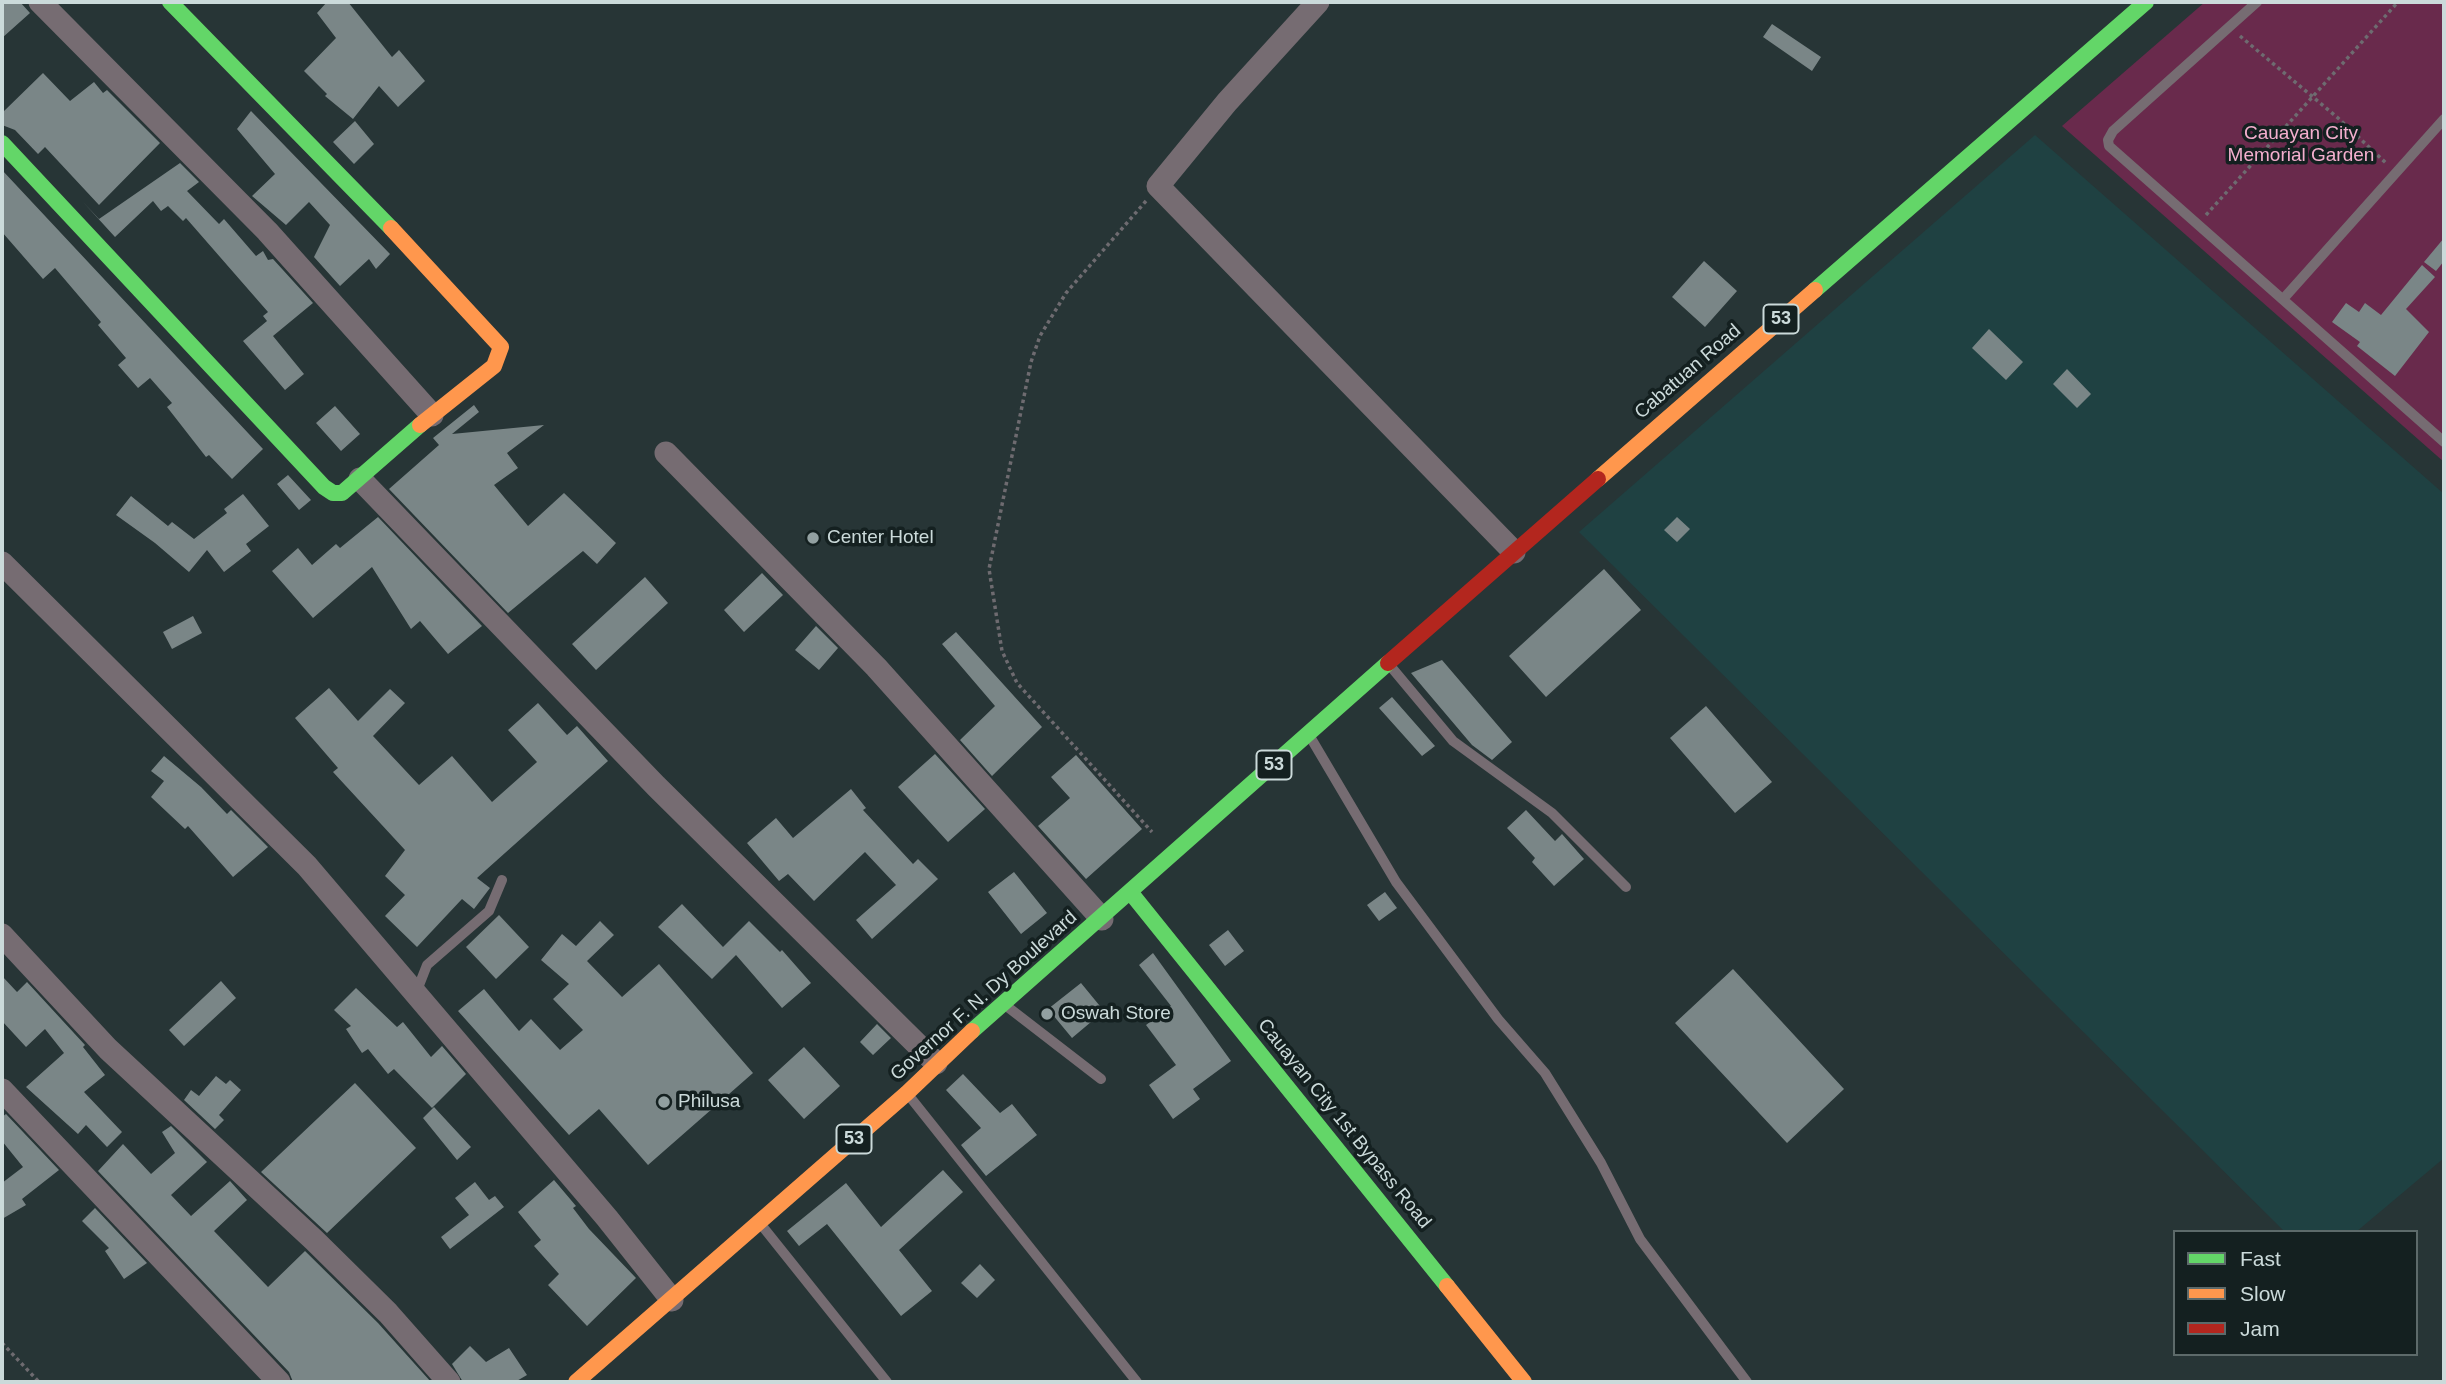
<!DOCTYPE html>
<style>
body{margin:0}
#map{position:relative;width:2446px;height:1384px;overflow:hidden;background:#273536;font-family:Arial,sans-serif}
canvas{display:block}
.frame{position:absolute;inset:0;border:4px solid #cbdada;pointer-events:none}
.legend{position:absolute;left:2173px;top:1230px;width:245px;height:126px;box-sizing:border-box;background:#142020;border:2px solid #5d6a6a;margin:0;padding:9px 12px;list-style:none;font-size:21px;color:#cbdada}
.legend li{display:flex;align-items:center;gap:14px;height:35px}
.legend b{width:35px;border:2px solid #5d6a6a}
</style>
<div id="map">
<canvas width="2446" height="1384"></canvas>
<div class="frame"></div>
<ul class="legend">
<li><b style="height:9px;background:#63d668"></b>Fast</li>
<li><b style="height:9px;background:#ff974d"></b>Slow</li>
<li><b style="height:9px;background:#b3261e"></b>Jam</li>
</ul>
</div>
<script>
const context = document.querySelector('canvas').getContext('2d');
context.lineJoin = 'round';
function fillPath(path, color) {
  context.fillStyle = color;
  context.fill(path, 'evenodd');
}
function shape(rows) {
  const path = new Path2D();
  for (const r of rows) {
    path.moveTo(r[0], r[1]);
    for (let i = 2; i < r.length; i += 2) path.lineTo(r[i], r[i + 1]);
  }
  return path;
}
function strokePath(path, color, width, dash) {
  context.strokeStyle = color;
  context.lineWidth = width;
  context.lineCap = dash ? 'butt' : 'round';
  context.setLineDash(dash || []);
  context.stroke(path);
}
function label(font, color, halo, rows, align = 'center') {
  context.font = font + ' Arial,sans-serif';
  context.lineWidth = 7;
  context.setLineDash([]);
  context.textBaseline = 'middle';
  context.strokeStyle = halo;
  context.fillStyle = color;
  for (const [text, x, y, turn = 0] of rows) {
    context.save();
    context.translate(x, y);
    context.rotate((+turn || 0) * Math.PI / 180);
    context.textAlign = isNaN(turn) ? turn : align;
    if (halo) context.strokeText(text, 0, 0);
    context.fillText(text, 0, 0);
    context.restore();
  }
}
fillPath(shape([
 [2035,135,2444,494,2444,1158,2356,1232,2285,1232,1579,532]
]), '#1f4142');
fillPath(shape([
 [2205,2,2444,2,2444,462,2062,126]
]), '#692a4c');
fillPath(shape([
 [2,2,20,2,30,13,2,38],
 [327,2,348,2,392,57,399,50,425,81,398,107,379,86,353,119,325,96,327,94,304,71,336,38,317,13],
 [1772,24,1821,57,1812,71,1763,37],
 [43,73,70,101,94,82,103,93,107,90,160,143,99,205,45,147,38,154,15,130,2,125,2,113],
 [251,111,390,254,376,269,369,259,340,286,314,257,330,225,309,202,286,225,252,196,275,174,237,129],
 [355,121,374,144,354,164,333,142],
 [180,163,199,182,187,191,219,224,224,219,256,256,263,251,268,260,273,259,313,303,273,336,304,374,285,390,243,341,267,321,263,316,268,312,186,218,183,221,168,206,161,211,153,201,115,237,83,202,99,219],
 [2,170,263,449,232,479,209,455,206,457,167,407,172,403,150,378,138,388,118,365,126,358,98,325,101,322,55,268,43,279,2,232],
 [2444,238,2444,261,2436,271,2424,262],
 [1704,261,1737,291,1705,327,1672,297],
 [2422,265,2435,277,2406,309,2429,332,2395,376,2357,346,2360,342,2332,322,2346,303,2359,312,2365,303,2381,315],
 [1989,329,2023,362,2006,380,1972,348],
 [2067,369,2091,394,2077,408,2053,384],
 [474,405,479,412,452,434,544,425,507,453,518,468,494,485,528,526,564,493,616,543,597,564,583,551,508,613,389,489,439,445,433,438],
 [335,406,360,434,341,451,316,423],
 [288,475,311,500,299,510,277,484],
 [243,494,269,526,246,544,251,551,224,572,207,550,189,572,155,543,116,515,131,496,168,526,172,522,194,539,227,513,224,509],
 [378,517,482,626,448,654,420,621,411,629,372,567,313,618,272,571,298,548,312,565,336,544,340,548],
 [1677,517,1690,529,1677,542,1664,530],
 [1604,569,1641,610,1546,697,1509,656],
 [762,573,783,595,744,632,724,610],
 [645,577,668,603,596,670,572,644],
 [193,616,202,633,172,649,163,632],
 [816,626,838,648,819,670,795,650],
 [956,632,1042,727,992,776,960,740,995,706,942,644],
 [1442,660,1512,742,1492,760,1472,745,1411,673],
 [329,688,358,721,390,689,405,703,373,736,419,785,452,756,492,802,537,762,508,730,538,703,567,735,577,726,608,761,477,878,490,888,474,909,462,899,417,947,385,916,405,895,385,876,405,850,333,772,338,768,295,718],
 [1392,697,1435,746,1422,756,1379,708],
 [1706,706,1772,782,1735,813,1670,738],
 [935,754,985,809,948,842,898,787],
 [1076,755,1142,829,1086,879,1038,826,1070,798,1051,777],
 [164,756,201,787,227,814,231,810,268,847,233,877,188,826,185,829,151,797,164,781,151,771],
 [851,789,866,808,863,810,913,864,918,859,938,879,872,939,856,920,896,885,865,852,814,901,788,874,779,881,747,843,776,818,793,838],
 [1526,810,1555,841,1562,834,1584,859,1554,886,1532,862,1535,858,1507,828],
 [1014,872,1047,913,1021,934,988,892],
 [1385,892,1397,908,1379,921,1367,905],
 [682,904,723,947,749,921,780,952,782,950,811,983,782,1008,736,955,712,979,658,927],
 [499,915,529,947,496,979,466,947],
 [600,921,614,935,587,961,622,997,659,964,753,1073,648,1165,599,1109,569,1135,458,1011,484,989,519,1031,531,1019,560,1050,583,1030,553,999,569,984,541,960,562,934,576,946],
 [1228,930,1244,951,1225,966,1209,945],
 [1153,953,1231,1061,1193,1089,1200,1099,1173,1119,1149,1085,1176,1065,1146,1025,1171,1006,1139,965],
 [1733,969,1844,1089,1787,1143,1675,1023],
 [2,976,17,992,27,982,85,1045,83,1047,105,1075,84,1092,122,1132,107,1147,86,1125,78,1134,26,1087,64,1053,45,1029,26,1047,2,1021],
 [221,981,236,998,184,1046,169,1030],
 [1081,983,1104,1011,1072,1038,1048,1009],
 [356,988,397,1027,403,1022,431,1057,442,1046,466,1074,432,1108,394,1069,388,1074,368,1049,362,1053,346,1029,351,1026,334,1010],
 [877,1024,891,1038,873,1055,860,1042],
 [804,1047,840,1086,804,1119,768,1080],
 [963,1074,1000,1113,1012,1104,1037,1135,986,1176,961,1145,981,1128,946,1090],
 [216,1076,226,1084,230,1080,241,1090,219,1115,224,1120,215,1129,184,1100,191,1090,199,1096],
 [355,1083,416,1148,327,1233,261,1172],
 [434,1107,471,1147,457,1160,423,1118],
 [6,1114,59,1170,22,1199,26,1205,2,1219,2,1183,23,1167,2,1141,2,1117],
 [171,1126,207,1162,171,1195,191,1216,230,1181,247,1200,214,1231,268,1287,305,1251,378,1323,431,1382,293,1382,289,1372,98,1171,123,1144,151,1174,175,1153,162,1132],
 [943,1170,963,1192,899,1250,932,1291,901,1316,827,1224,799,1246,787,1231,846,1183,881,1227],
 [554,1180,576,1206,573,1208,589,1229,636,1278,587,1326,548,1285,559,1274,534,1246,541,1240,518,1212],
 [475,1182,489,1200,495,1196,504,1207,450,1249,441,1237,469,1215,455,1198],
 [95,1208,147,1263,124,1279,105,1251,109,1248,82,1221],
 [980,1264,995,1280,977,1298,961,1283],
 [470,1346,486,1362,509,1348,527,1375,515,1382,463,1382,452,1364]
]), '#7a8687');
strokePath(shape([
 [2240,36,2338,118,2387,164],
 [1146,201,1066,293,1040,336,1031,362,989,569,1002,651,1017,683,1152,832],
 [2206,215,2398,2],
 [2,1343,39,1382]
]), '#6e6b70', 3.5, [3.5, 3.5]);
strokePath(shape([
 [2257,2,2113,131,2108,140,2109,146,2444,442],
 [2284,298,2444,119],
 [1392,668,1453,741,1552,813,1626,887],
 [1312,740,1396,882,1498,1019,1545,1073,1601,1163,1640,1239,1747,1382],
 [416,993,427,965,489,911,502,880],
 [1009,1008,1101,1079],
 [910,1097,1137,1382],
 [763,1227,887,1382]
]), '#766c72', 10);
strokePath(shape([
 [40,2,267,231,432,415],
 [1318,2,1227,102,1158,186,1514,552],
 [666,453,876,667,1102,919],
 [360,479,656,786,936,1063],
 [2,563,307,866,607,1218,672,1300],
 [2,935,108,1049,314,1240,388,1313,449,1382],
 [2,1090,279,1382]
]), '#766c72', 23);
strokePath(shape([
 [170,2,391,228],
 [2,143,324,487,333,493,342,493,420,425],
 [1815,290,2146,2],
 [1131,893,1447,1286],
 [972,1031,1388,663]
]), '#63d668', 16);
strokePath(shape([
 [391,228,501,347,494,366,420,425],
 [1598,479,1815,290],
 [1447,1286,1524,1382],
 [576,1382,907,1093,972,1031]
]), '#ff974d', 16);
strokePath(shape([
 [1388,663,1598,479]
]), '#b3261e', 16);
for (const [x, y, r, color] of [
 [813,538,7,"#92a0a1"],
 [1047,1014,7,"#92a0a1"],
 [664,1102,7,"#92a0a1"]
]) {
  const dot = new Path2D();
  dot.arc(x, y, r, 0, 2 * Math.PI);
  context.fillStyle = color;
  context.fill(dot);
  strokePath(dot, '#142020', 2.5);
}
for (const [x, y, w] of [
 [1781,319,35],
 [1274,765,35],
 [854,1139,35]
]) {
  const box = new Path2D();
  box.roundRect(x - w / 2, y - 14.5, w, 29, 5);
  context.fillStyle = '#142020';
  context.fill(box);
  strokePath(box, '#cbdada', 2);
}
label('bold 18px', '#cbdada', null, [
 ["53",1781,319],
 ["53",1274,765],
 ["53",854,1139]
]);
label('19px', '#f4afce', '#142020', [
 ["Cauayan City",2301,134],
 ["Memorial Garden",2301,156]
]);
label('19px', '#cbdada', '#142020', [
 ["Cabatuan Road",1688,372,-41],
 ["Governor F. N. Dy Boulevard",984,996,-42],
 ["Cauayan City 1st Bypass Road",1344,1124,51]
]);
label('19px', '#cbdada', '#142020', [
 ["Center Hotel",827,538],
 ["Oswah Store",1061,1014],
 ["Philusa",678,1102]
], 'left');
</script>
